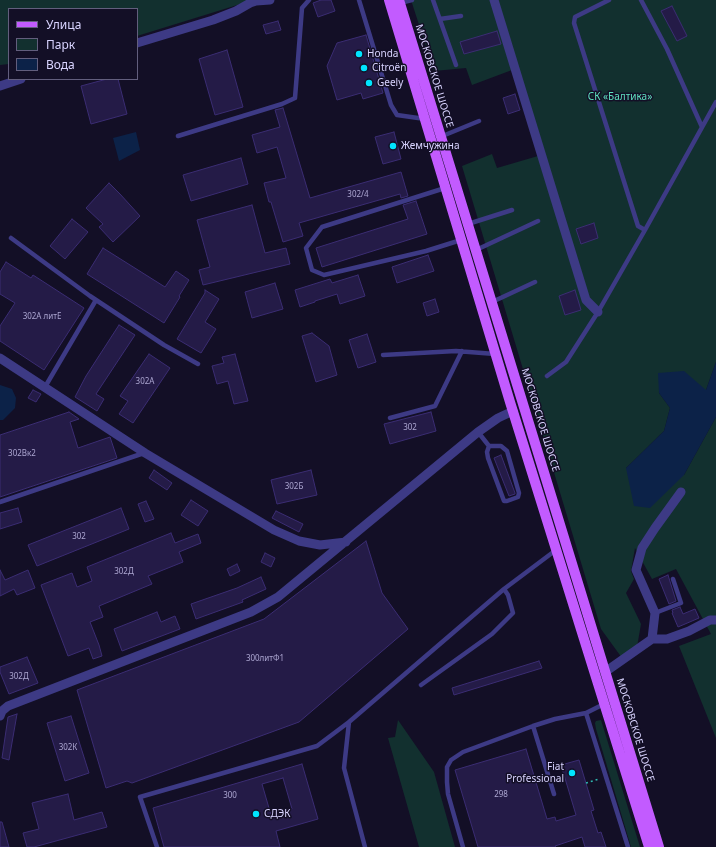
<!DOCTYPE html>
<meta charset="utf-8">
<style>
body{margin:0}
#map{position:relative;width:716px;height:847px;overflow:hidden;background:#130f26;font-family:"Noto Sans",sans-serif}
canvas{display:block}
.legend{position:absolute;left:8px;top:8px;width:130px;height:72px;box-sizing:border-box;background:#130f26;border:1px solid #625e7d;margin:0;padding:5px 7px;list-style:none;font-size:12px;color:#d9d4ff}
.legend li{display:flex;align-items:center;gap:8px;height:20px}
.legend b{width:20px;border:1px solid #625e7d}
</style>
<div id="map">
<canvas width="716" height="847"></canvas>
<ul class="legend">
<li><b style="height:5px;background:#c25bff"></b>Улица</li>
<li><b style="height:11px;background:#12302f"></b>Парк</li>
<li><b style="height:11px;background:#0c2248"></b>Вода</li>
</ul>
</div>
<script>
const context = document.querySelector('canvas').getContext('2d');
context.lineJoin = 'round';
function fillPath(path, color) {
  context.fillStyle = color;
  context.fill(path, 'evenodd');
}
function shape(rows) {
  const path = new Path2D();
  for (const r of rows) {
    path.moveTo(r[0], r[1]);
    for (let i = 2; i < r.length; i += 2) path.lineTo(r[i], r[i + 1]);
  }
  return path;
}
function strokePath(path, color, width, dash) {
  context.strokeStyle = color;
  context.lineWidth = width;
  context.lineCap = dash ? 'butt' : 'round';
  context.setLineDash(dash || []);
  context.stroke(path);
}
function label(font, color, halo, rows, align = 'center') {
  context.font = font + ' "Noto Sans",sans-serif';
  context.lineWidth = 3;
  context.setLineDash([]);
  context.textBaseline = 'middle';
  context.strokeStyle = halo;
  context.fillStyle = color;
  for (const [text, x, y, turn = 0] of rows) {
    context.save();
    context.translate(x, y);
    context.rotate((+turn || 0) * Math.PI / 180);
    context.textAlign = isNaN(turn) ? turn : align;
    if (halo) context.strokeText(text, 0, 0);
    context.fillText(text, 0, 0);
    context.restore();
  }
}
fillPath(shape([
 [0,0,246,0,247,2,137,36,137,9,9,9,9,64,0,65],
 [411,0,716,0,716,362,706,390,659,393,670,408,664,431,626,468,684,475,716,417,716,738,679,646,711,634,676,569,652,579,635,548,631,571,634,579,626,593,641,624,637,647,622,658,601,629,462,166,492,154,497,168,538,156,512,70,472,85,466,68,434,71],
 [398,720,434,772,455,847,419,847,388,738,395,737],
 [601,720,640,847,631,847,596,729,595,723,596,721]
]), '#12302f');
fillPath(shape([
 [136,132,140,150,119,161,113,138],
 [716,362,716,417,684,475,650,508,634,506,626,468,664,431,670,408,659,393,658,373,684,371,706,390],
 [0,385,12,389,16,398,15,408,3,420,0,420]
]), '#0c2248');
const building = shape([
 [321,0,331,0,335,11,318,17,313,3,321,0],
 [672,6,687,36,677,41,661,11,672,6],
 [278,21,281,30,266,34,263,25,278,21],
 [497,31,501,44,464,54,460,42,497,31],
 [366,35,383,93,363,99,361,93,337,100,327,66,337,43,366,35],
 [227,50,243,107,215,115,199,59,227,50],
 [107,79,118,79,127,114,91,124,81,86,107,79],
 [515,94,520,110,508,114,503,98,515,94],
 [283,108,310,198,401,172,408,196,401,198,400,194,299,223,303,236,283,242,271,202,269,202,264,183,286,178,277,147,257,153,252,135,280,127,275,110,283,108],
 [394,132,401,159,383,164,375,137,394,132],
 [241,158,248,184,191,201,183,175,241,158],
 [109,183,120,194,140,216,113,242,99,227,103,224,86,208,109,183],
 [416,201,427,234,322,267,316,248,408,219,403,205,416,201],
 [252,205,265,253,286,248,290,264,203,285,199,270,210,267,197,220,252,205],
 [72,219,88,232,65,259,50,246,72,219],
 [594,223,598,238,581,244,576,229,594,223],
 [103,248,165,287,176,271,189,280,179,296,180,297,164,323,87,274,103,248],
 [428,255,434,271,397,283,392,267,428,255],
 [6,262,31,278,33,275,84,308,44,370,0,341,0,326,15,303,0,294,0,272,6,262],
 [358,275,365,296,340,304,337,294,315,301,315,302,300,307,295,290,330,279,332,283,358,275],
 [275,283,283,309,252,318,245,292,275,283],
 [205,290,219,299,205,322,216,329,201,353,177,339,205,293,205,290],
 [575,290,581,310,565,315,559,296,575,290],
 [435,299,439,312,427,316,423,303,435,299],
 [119,325,135,335,96,394,104,399,97,411,75,397,86,376,119,325],
 [312,333,329,346,337,375,316,382,302,336,312,333],
 [367,334,376,362,358,368,349,340,367,334],
 [149,354,170,368,133,423,119,414,128,401,120,396,149,354],
 [235,354,248,401,234,404,228,381,217,384,212,366,224,363,222,357,235,354],
 [33,390,41,394,36,402,28,398,33,390],
 [69,412,79,419,70,422,78,448,110,437,117,458,0,497,0,435,69,412],
 [431,412,436,431,390,444,384,424,431,412],
 [501,455,515,493,515,494,509,496,494,458,501,455],
 [154,470,172,483,167,490,149,478,154,470],
 [311,470,317,495,277,504,271,480,311,470],
 [191,500,208,511,198,526,181,515,191,500],
 [146,501,154,519,145,522,138,504,146,501],
 [18,508,22,522,0,529,0,513,18,508],
 [121,508,129,529,37,566,28,545,121,508],
 [276,511,303,524,299,532,272,518,276,511],
 [171,533,175,543,198,534,201,543,179,552,183,562,148,576,152,584,99,606,103,617,90,622,99,645,102,656,93,659,89,648,68,656,41,585,72,573,77,587,92,581,87,567,171,533],
 [366,541,382,593,408,629,299,722,132,783,127,781,106,788,77,690,264,619,366,541],
 [265,553,275,558,271,567,261,562,265,553],
 [237,564,240,571,230,576,227,569,237,564],
 [0,570,5,580,28,570,35,588,17,595,14,589,0,596,0,570],
 [668,575,676,601,669,604,659,579,668,575],
 [261,577,266,589,242,600,243,602,196,619,191,604,237,588,261,577],
 [680,607,683,614,695,609,699,618,678,627,672,613,673,613,672,610,680,607],
 [157,612,161,622,175,616,180,629,122,651,114,629,157,612],
 [27,657,38,683,9,694,0,672,0,667,27,657],
 [539,661,542,668,454,695,452,688,539,661],
 [17,714,9,760,2,758,8,717,17,714],
 [71,716,89,773,65,781,47,723,71,716],
 [526,749,547,819,555,817,556,821,576,815,561,765,579,760,594,810,591,811,598,833,601,832,606,847,585,847,582,837,555,846,556,847,478,847,455,770,526,749],
 [302,764,318,819,276,831,280,847,164,847,153,808,302,764],
 [283,778,292,809,271,815,262,784,283,778],
 [68,794,74,820,102,812,107,827,34,847,27,847,23,833,39,829,32,803,68,794],
 [0,822,2,822,9,847,0,847,0,822]
]);
fillPath(building, '#241b47');
strokePath(building, '#3b2d73', 1);
strokePath(shape([
 [586,783,599,779]
]), '#2fb8b0', 1.5, [2, 3]);
strokePath(shape([
 [359,0,391,105,397,115,425,119],
 [433,0,456,65],
 [609,0,575,17,574,23,638,226,645,230],
 [641,0,667,49,702,127],
 [400,3,412,0],
 [440,19,461,16],
 [178,136,282,104,295,98,302,8,309,0],
 [440,137,479,121],
 [445,188,322,227,306,248,312,270,324,275,426,251,461,240],
 [468,224,512,210],
 [11,238,90,296,164,345,198,364],
 [476,250,538,221],
 [492,302,535,282],
 [383,355,456,351,495,354],
 [547,376,566,362,598,312,645,230,716,102],
 [45,387,96,300],
 [390,418,435,406,462,351],
 [478,432,489,446],
 [489,446,501,446,507,451,519,493,518,497,507,501,504,501,488,458,487,452,489,446],
 [0,502,144,453],
 [655,613,681,603,673,579],
 [421,685,492,634,513,613,508,595,504,589],
 [604,704,586,713,628,847],
 [349,722,344,768,365,847],
 [554,794,533,726,555,719,586,713],
 [157,847,140,797,317,746,349,722,504,589,556,550],
 [463,847,448,794,447,782,447,767,451,760,463,752,533,726]
]), '#3d3a85', 4.5);
strokePath(shape([
 [494,0,586,300,598,312],
 [137,43,213,20,236,11,250,3,256,1,270,0],
 [0,86,21,79],
 [0,358,145,453,274,530,299,541,320,545,346,542],
 [652,639,655,613,636,570,642,548,655,528,681,492],
 [605,672,652,639,667,639,689,631,710,620,716,620],
 [0,716,2,711,8,706,251,612,278,597,478,432,498,418,513,411]
]), '#3d3a85', 9);
strokePath(shape([
 [389,0,510,402,649,847],
 [399,0,659,847]
]), '#c25bff', 10);
for (const [x, y, r, color] of [
 [359,54,4,"#00e5ff"],
 [364,68,4,"#00e5ff"],
 [369,83,4,"#00e5ff"],
 [393,146,4,"#00e5ff"],
 [572,773,4,"#00e5ff"],
 [256,814,4,"#00e5ff"]
]) {
  const dot = new Path2D();
  dot.arc(x, y, r, 0, 2 * Math.PI);
  context.fillStyle = color;
  context.fill(dot);
  strokePath(dot, '#130f26', 1.5);
}
label('8px', '#aca6d1', null, [
 ["302/4",358,195],
 ["302А литЕ",42,317],
 ["302А",145,382],
 ["302",410,428],
 ["302Вк2",22,454],
 ["302Б",294,487],
 ["302",79,537],
 ["302Д",124,572],
 ["300литФ1",265,659],
 ["302Д",19,677],
 ["302К",68,748],
 ["298",501,795],
 ["300",230,796]
]);
label('10px', '#d9d4ff', '#130f26', [
 ["Honda",367,54],
 ["Citroën",372,68],
 ["Geely",377,83],
 ["Жемчужина",401,146],
 ["Fiat",564,767,"right"],
 ["Professional",564,779,"right"],
 ["СДЭК",264,814]
], 'left');
label('10px', '#d9d4ff', '#130f26', [
 ["МОСКОВСКОЕ ШОССЕ",434,76,73],
 ["МОСКОВСКОЕ ШОССЕ",540,420,73],
 ["МОСКОВСКОЕ ШОССЕ",635,730,73]
]);
label('10px', '#5fe0c0', '#130f26', [
 ["СК «Балтика»",620,97]
]);
</script>
